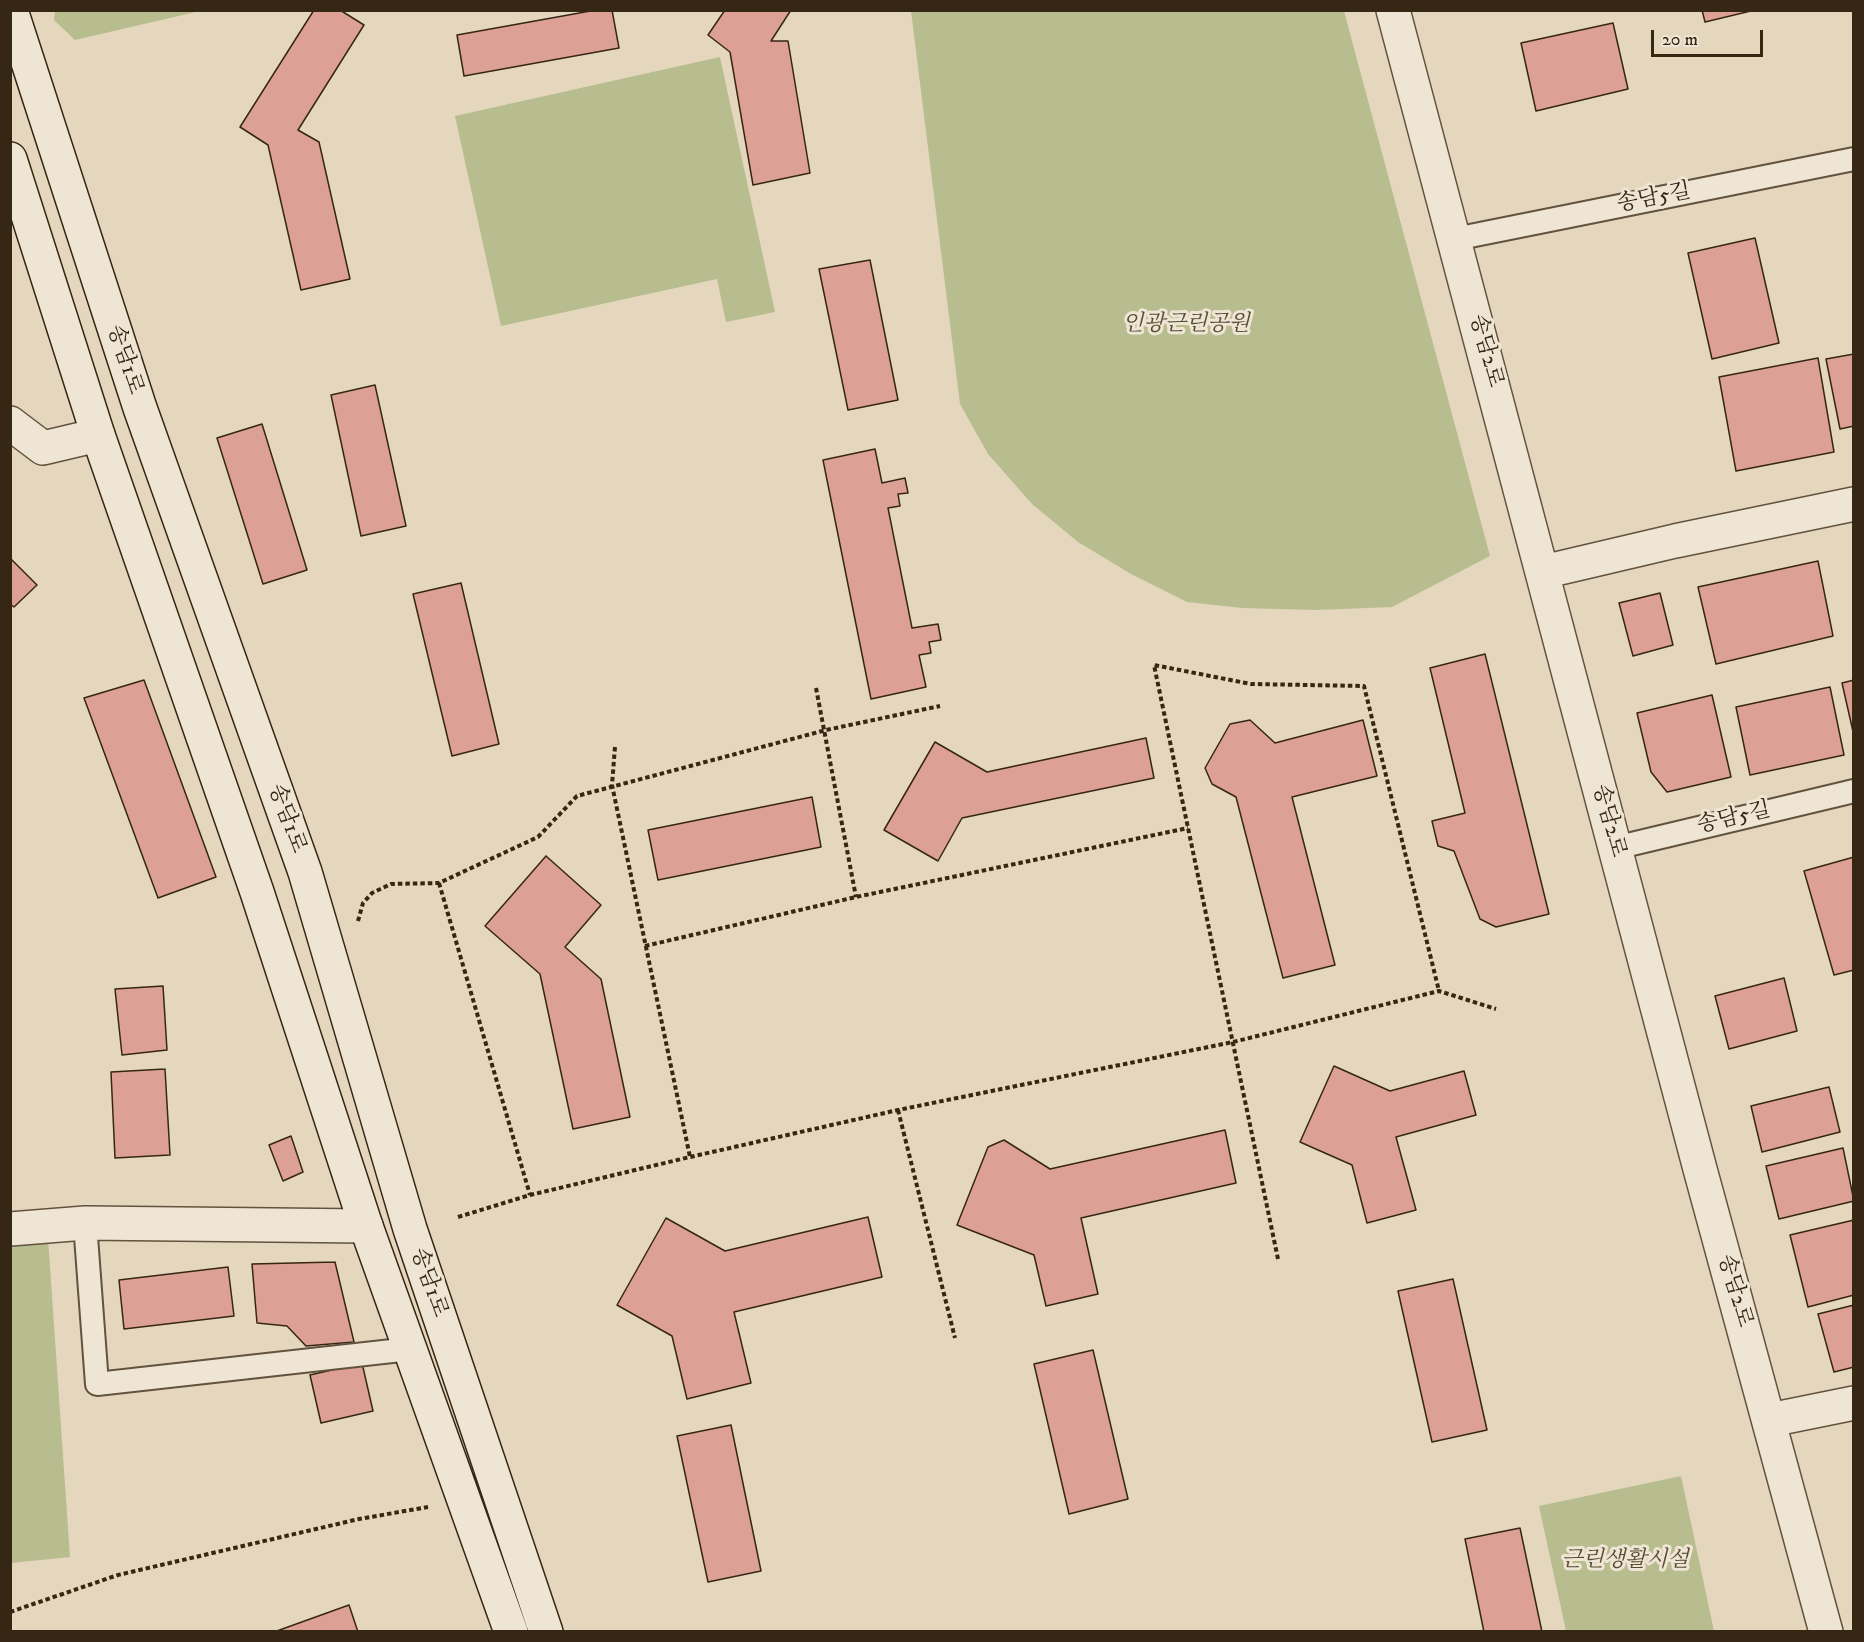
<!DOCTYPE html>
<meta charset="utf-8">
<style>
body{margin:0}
#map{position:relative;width:1864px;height:1642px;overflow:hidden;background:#e5d7bd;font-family:"IM FELL DW Pica",serif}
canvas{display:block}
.frame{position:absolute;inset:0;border:12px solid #362614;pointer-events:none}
.scale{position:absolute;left:1651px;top:30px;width:112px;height:27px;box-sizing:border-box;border:3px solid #362614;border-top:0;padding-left:8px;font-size:18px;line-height:21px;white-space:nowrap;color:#362614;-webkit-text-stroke:4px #eee5d4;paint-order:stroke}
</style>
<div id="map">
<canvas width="1864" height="1642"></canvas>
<div class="frame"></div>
<div class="scale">20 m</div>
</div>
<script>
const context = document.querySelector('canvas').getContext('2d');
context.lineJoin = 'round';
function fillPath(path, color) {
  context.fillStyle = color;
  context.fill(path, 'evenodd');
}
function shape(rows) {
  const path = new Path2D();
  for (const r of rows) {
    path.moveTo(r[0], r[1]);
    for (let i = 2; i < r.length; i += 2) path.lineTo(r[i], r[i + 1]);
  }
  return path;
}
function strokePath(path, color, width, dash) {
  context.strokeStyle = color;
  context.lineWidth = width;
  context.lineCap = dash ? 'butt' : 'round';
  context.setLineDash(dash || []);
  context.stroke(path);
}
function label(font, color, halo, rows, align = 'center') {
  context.font = font + ' "IM FELL DW Pica","Noto Serif KR",serif';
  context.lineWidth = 6;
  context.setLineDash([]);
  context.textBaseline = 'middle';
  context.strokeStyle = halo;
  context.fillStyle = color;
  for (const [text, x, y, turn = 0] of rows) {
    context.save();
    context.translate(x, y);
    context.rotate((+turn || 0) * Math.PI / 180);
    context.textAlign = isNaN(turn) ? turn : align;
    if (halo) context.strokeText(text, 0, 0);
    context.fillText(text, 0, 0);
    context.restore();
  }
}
fillPath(shape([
 [55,11,55,10,200,11,75,40,54,20],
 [911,11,1344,11,1490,556,1392,607,1317,610,1242,608,1187,602,1131,574,1078,542,1032,504,988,454,960,404],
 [720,57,775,312,726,322,717,279,501,326,455,116],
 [48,1238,70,1557,11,1563,11,1241],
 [1681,1476,1714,1631,1566,1631,1539,1506]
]), '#b7bd8f');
const building = shape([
 [314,10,340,10,364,25,298,130,319,142,350,279,301,290,268,145,240,127,314,10],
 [596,10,612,10,619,48,464,76,457,35,596,10],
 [725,10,791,10,771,41,788,41,810,173,753,185,730,52,708,35,725,10],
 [1702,10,1755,10,1705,22,1702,10],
 [1613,23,1628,89,1536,111,1521,43,1613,23],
 [1755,238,1779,343,1712,359,1688,253,1755,238],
 [870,260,898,400,848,410,819,269,870,260],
 [1854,354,1854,426,1840,429,1826,359,1854,354],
 [1818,358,1834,452,1736,471,1719,377,1818,358],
 [375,385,406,526,361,536,331,395,375,385],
 [262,424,307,570,263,584,217,438,262,424],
 [875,449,882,483,905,478,908,493,898,494,900,506,888,508,912,628,938,624,941,640,929,642,931,653,919,655,926,687,871,699,823,460,875,449],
 [10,558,37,585,14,607,10,604,10,558],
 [1818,561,1833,636,1716,664,1698,587,1818,561],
 [461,583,499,744,452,756,413,594,461,583],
 [1660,593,1673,645,1633,656,1619,603,1660,593],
 [1485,654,1549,914,1496,927,1480,919,1454,851,1438,846,1432,821,1465,813,1430,668,1485,654],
 [144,680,216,877,158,898,84,698,144,680],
 [1854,680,1854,736,1842,683,1854,680],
 [1830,687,1844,755,1750,775,1736,707,1830,687],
 [1712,695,1731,777,1667,792,1651,772,1637,713,1712,695],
 [1250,720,1275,743,1363,720,1377,776,1292,797,1335,965,1283,978,1236,797,1212,784,1205,768,1230,724,1250,720],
 [1146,738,1154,778,962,818,938,861,884,830,935,742,987,772,1146,738],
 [812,797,821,847,658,880,648,830,812,797],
 [546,856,601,905,565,947,601,979,630,1117,573,1129,540,974,485,926,546,856],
 [1854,857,1854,970,1834,975,1804,871,1854,857],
 [1784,978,1797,1031,1729,1049,1715,996,1784,978],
 [163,986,167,1050,122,1055,115,989,163,986],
 [1334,1066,1390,1091,1464,1071,1476,1115,1396,1137,1416,1210,1367,1223,1352,1165,1300,1142,1334,1066],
 [165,1069,170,1155,115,1158,111,1072,165,1069],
 [1829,1087,1840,1132,1762,1152,1751,1106,1829,1087],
 [1225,1130,1236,1183,1081,1218,1098,1294,1046,1306,1034,1255,957,1225,988,1147,1004,1140,1050,1169,1225,1130],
 [291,1136,303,1172,283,1181,269,1145,291,1136],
 [1843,1148,1854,1201,1779,1219,1766,1166,1843,1148],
 [868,1217,882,1277,734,1312,751,1383,687,1399,672,1336,617,1305,666,1218,725,1251,868,1217],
 [1854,1220,1854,1295,1808,1307,1790,1235,1854,1220],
 [335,1262,354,1342,306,1346,287,1326,257,1323,252,1264,335,1262],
 [228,1267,234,1316,124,1329,119,1280,228,1267],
 [1453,1279,1487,1430,1432,1442,1398,1291,1453,1279],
 [1854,1305,1854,1367,1834,1372,1818,1314,1854,1305],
 [1093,1350,1128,1499,1069,1514,1034,1364,1093,1350],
 [362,1363,373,1411,321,1423,310,1375,362,1363],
 [731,1425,761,1571,708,1582,677,1436,731,1425],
 [1520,1528,1542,1632,1484,1632,1465,1539,1520,1528],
 [349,1605,358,1632,274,1632,349,1605]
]);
fillPath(building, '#dda095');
strokePath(building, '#362614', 1.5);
const service = shape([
 [1455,239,1854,159],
 [1615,848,1854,791],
 [85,1223,97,1384,410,1349]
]);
const minor = shape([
 [1393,10,1700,1169,1826,1632],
 [10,423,43,448,98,435],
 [1543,572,1675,541,1854,504],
 [10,1229,85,1223,366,1226],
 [1770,1420,1854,1403]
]);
const secondary = shape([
 [11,10,140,408,305,872,410,1229,546,1632],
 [10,159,98,435,257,892,366,1226,511,1632]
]);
strokePath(service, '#62523e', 26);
strokePath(minor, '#62523e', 36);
strokePath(secondary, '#362614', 36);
strokePath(shape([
 [816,688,856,897],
 [615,747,612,785,690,1157],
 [439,883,530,1195],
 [358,921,363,903,372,893,391,884,439,883,538,837,577,796,826,730,940,706],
 [645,946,856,897,1188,828],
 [898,1110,955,1338],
 [458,1217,530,1195,690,1157,898,1110,1233,1042,1439,991,1496,1009],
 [1278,1259,1154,665,1251,684,1364,686,1439,991],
 [10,1612,118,1575,359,1519,428,1507]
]), '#362614', 4, [4.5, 3]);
strokePath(service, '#eee5d4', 22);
strokePath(minor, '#eee5d4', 33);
strokePath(secondary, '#eee5d4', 33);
label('22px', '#362614', '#eee5d4', [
 ["송담5길",1654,199,-11],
 ["송담2로",1485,351,75],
 ["송담1로",124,360,72],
 ["송담1로",286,819,70],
 ["송담5길",1734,819,-13],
 ["송담2로",1608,821,75],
 ["송담1로",428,1283,71],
 ["송담2로",1734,1291,74]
]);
label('italic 22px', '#564c33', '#eee5d4', [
 ["인광근린공원",1186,325],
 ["근린생활시설",1625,1561]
]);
</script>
